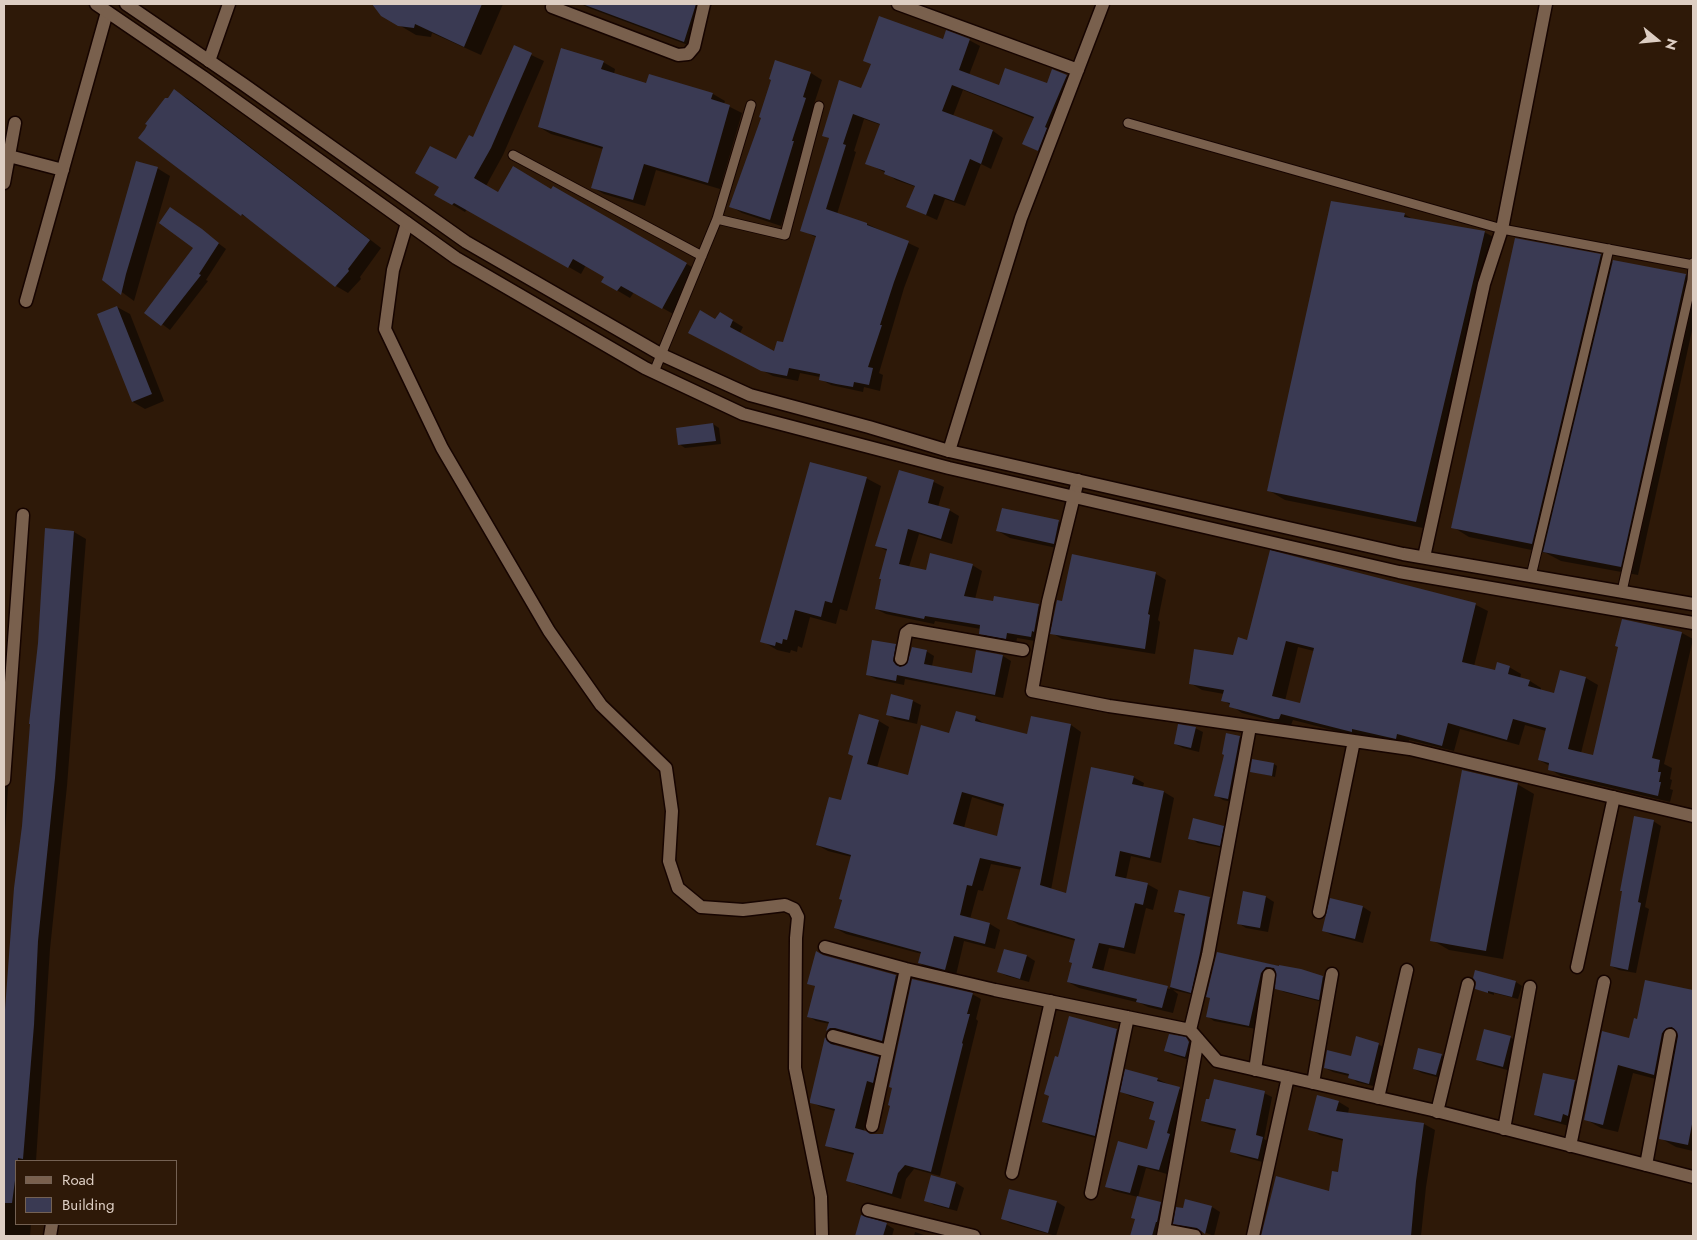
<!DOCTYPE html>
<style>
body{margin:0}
#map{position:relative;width:1697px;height:1240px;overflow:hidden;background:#2e1908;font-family:Jost,sans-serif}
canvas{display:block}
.frame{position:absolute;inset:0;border:5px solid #ddcec3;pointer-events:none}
.legend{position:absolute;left:15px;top:1160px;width:162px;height:65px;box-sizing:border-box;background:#2e1908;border:1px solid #746153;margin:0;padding:6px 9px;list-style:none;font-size:15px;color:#ddcec3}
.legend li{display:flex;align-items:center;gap:10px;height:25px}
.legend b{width:25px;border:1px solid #746153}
.north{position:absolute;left:1632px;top:15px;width:50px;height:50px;-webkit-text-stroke:4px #2e1908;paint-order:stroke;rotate:107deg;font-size:14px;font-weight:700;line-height:20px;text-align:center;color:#ddcec3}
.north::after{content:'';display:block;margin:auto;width:18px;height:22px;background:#ddcec3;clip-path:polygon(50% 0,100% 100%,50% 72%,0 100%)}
</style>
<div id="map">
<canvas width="1697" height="1240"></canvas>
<div class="frame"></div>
<ul class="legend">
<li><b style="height:6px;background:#79604d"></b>Road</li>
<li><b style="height:14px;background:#3a3a53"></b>Building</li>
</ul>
<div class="north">N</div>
</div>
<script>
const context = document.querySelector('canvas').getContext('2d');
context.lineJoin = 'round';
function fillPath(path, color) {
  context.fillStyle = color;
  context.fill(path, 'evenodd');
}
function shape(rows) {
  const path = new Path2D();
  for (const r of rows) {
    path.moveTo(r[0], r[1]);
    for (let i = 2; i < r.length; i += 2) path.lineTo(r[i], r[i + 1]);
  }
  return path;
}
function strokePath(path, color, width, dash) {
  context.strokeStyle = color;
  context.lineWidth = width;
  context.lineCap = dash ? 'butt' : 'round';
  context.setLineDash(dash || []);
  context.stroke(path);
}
fillPath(shape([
 [374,4,503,4,481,55,432,33,431,37,416,35,382,15],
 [581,4,713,4,708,9,696,48,589,8],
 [969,40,980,46,969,75,1000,87,1048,84,1053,71,1077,82,1049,156,1024,144,1035,119,963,90,953,116,993,131,1003,138,991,169,981,164,965,206,945,199,937,220,908,207,916,187,896,180,886,173,867,163,881,125,864,119,854,151,856,152,837,214,867,224,919,248,904,288,879,373,883,375,880,391,864,387,863,392,831,385,820,379,820,377,800,373,798,381,773,376,700,339,720,313,743,327,740,333,775,353,784,344,817,238,802,230,830,139,824,135,862,89,944,41],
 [514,47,544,61,503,155,486,186,499,193,552,191,553,188,699,271,675,315,634,292,630,298,603,282,606,276,586,265,581,274,467,209,465,212,436,195,456,161,474,139],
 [603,62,615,69,614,74,647,84,650,75,713,94,725,101,724,104,742,113,720,189,656,170,645,206,604,194,592,187,603,149,551,134,539,127],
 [811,73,822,80,814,104,817,106,803,148,805,149,781,226,742,213,730,206],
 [174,91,187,98,381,248,360,277,361,279,348,293,336,286,254,221,242,215,140,137],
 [157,168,170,176,134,301,104,279],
 [178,213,226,249,206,280,208,281,170,330,146,312,195,248],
 [1404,214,1416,221,1484,232,1501,241,1433,530,1285,500,1268,490],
 [1516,240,1601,255,1614,263,1686,275,1693,280,1693,326,1638,575,1561,561,1546,553,1469,537,1453,527],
 [117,307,130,314,164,401,145,409,133,402],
 [713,424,719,428,721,444,685,448,679,444],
 [899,471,934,482,944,487,938,507,949,510,959,516,952,544,919,534,909,567,927,572,972,565,982,571,975,599,994,602,995,598,1039,606,1049,611,1041,642,1017,638,1016,644,990,639,980,633,981,629,935,621,934,624,886,614,876,609,887,551,876,545],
 [866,478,881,486,847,611,840,609,836,624,810,617,802,648,798,646,797,652,791,650,790,653,777,650,762,641],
 [1058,521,1071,528,1066,550,1010,538,998,531],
 [46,530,74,532,86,539,67,786,50,949,36,1161,16,1161,16,1224,31,1224,30,1236,4,1236,4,1040,12,931,23,826,39,643],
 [1271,552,1476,605,1488,611,1474,666,1496,672,1509,667,1521,674,1520,679,1530,681,1541,688,1541,691,1555,695,1561,672,1586,678,1598,685,1581,753,1594,756,1682,633,1693,639,1664,764,1672,768,1670,779,1672,780,1670,789,1673,790,1670,802,1561,776,1549,769,1550,766,1539,760,1546,731,1525,725,1519,745,1460,729,1454,751,1409,740,1408,745,1364,735,1364,738,1293,720,1291,725,1287,725,1242,713,1223,700,1224,694,1202,690,1190,683,1234,657,1248,641],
 [1298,647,1314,651,1301,705,1285,701],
 [1073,555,1156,574,1166,580,1158,620,1160,622,1155,654,1062,639,1052,633,1063,602],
 [895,645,903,650,901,668,908,665,926,651,934,656,932,666,973,674,977,651,1003,656,1011,661,1003,698,905,679,904,685,876,679,868,675],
 [4,676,15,683,5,833,4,833],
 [913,701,921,705,917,724,895,719,887,714],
 [956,712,976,718,986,725,1028,736,1071,725,1081,732,1051,890,1067,894,1133,777,1144,783,1143,787,1164,792,1174,798,1161,863,1131,856,1126,879,1147,884,1158,890,1153,910,1146,908,1135,954,1109,948,1103,972,1170,989,1186,917,1176,912,1180,891,1210,898,1218,903,1199,996,1173,990,1178,994,1173,1013,1148,1007,1140,1003,1079,988,1068,982,1073,964,1076,941,1019,925,1009,919,1022,870,991,864,983,891,978,890,970,919,990,924,1000,930,995,949,964,941,956,975,930,969,919,963,922,954,846,934,835,928,852,857,828,851,817,845,842,802,879,721,889,727,877,768,909,777,950,735],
 [972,797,1004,807,998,838,964,828],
 [1195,728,1203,732,1199,752,1183,748,1175,744],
 [1240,737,1248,741,1236,803,1223,800,1215,795,1225,755],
 [1274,764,1277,766,1275,777,1251,771],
 [1517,784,1534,794,1503,959,1449,950,1432,940],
 [1653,821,1661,826,1645,907,1649,909,1636,973,1619,970,1611,966],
 [1223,827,1231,831,1228,849,1198,843,1190,838],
 [1266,897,1274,902,1268,932,1246,928,1238,923],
 [1363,907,1371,912,1363,943,1332,935,1324,931],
 [1218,953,1301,971,1323,977,1330,981,1326,1003,1284,992,1277,988,1278,971,1273,971,1256,1029,1214,1021,1207,1016],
 [822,956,896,976,904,981,890,1045,844,1032,839,1032,835,1035,828,1031,830,1024,816,1021,808,1016,816,987,809,983],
 [1027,956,1035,961,1029,982,1007,976,999,972],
 [1476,971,1516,982,1522,986,1518,999,1494,993,1494,995,1476,989],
 [1646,982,1693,992,1693,1151,1676,1147,1660,1138,1671,1083,1633,1073,1618,1132,1601,1128,1585,1119,1630,1040,1638,1020],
 [972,994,981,999,976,1019,978,1021,940,1176,914,1169,906,1179,901,1199,857,1185,848,1180,855,1155,835,1150,826,1145,835,1111,821,1107,811,1102,811,1100,826,1039,834,1043,835,1046,878,1058,887,1063,876,1086,864,1131,871,1135,884,1135],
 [1117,1030,1125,1035,1103,1140,1051,1126,1043,1122,1059,1058],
 [1510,1037,1518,1042,1511,1071,1485,1064,1477,1060],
 [1185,1039,1194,1044,1193,1061,1173,1055,1165,1051],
 [1378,1044,1386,1049,1377,1087,1357,1082,1349,1076,1333,1072,1325,1068],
 [1441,1055,1449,1059,1444,1079,1422,1073,1414,1069],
 [1544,1074,1575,1081,1583,1086,1569,1126,1543,1119,1535,1115],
 [1157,1079,1188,1093,1167,1174,1146,1168,1138,1197,1160,1203,1168,1208,1161,1236,1131,1236,1136,1219,1138,1197,1114,1191,1106,1186,1148,1150,1156,1122,1150,1119,1155,1103,1130,1096,1122,1092],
 [1264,1093,1272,1097,1264,1139,1271,1143,1266,1163,1240,1156,1232,1152,1237,1131,1210,1125,1202,1121,1210,1101],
 [1339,1102,1349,1108,1348,1114,1424,1124,1435,1130,1426,1187,1421,1236,1262,1236,1277,1178,1330,1193,1339,1173,1344,1141,1320,1135,1310,1129],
 [932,1177,956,1183,964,1188,957,1211,934,1205,926,1200],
 [1057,1202,1065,1207,1056,1236,1010,1223,1002,1218],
 [1212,1207,1220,1212,1214,1236,1204,1232,1183,1228,1175,1223],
 [862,1217,886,1224,894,1229,892,1236,857,1236],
 [915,1232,927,1236,914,1236]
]), '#0007');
fillPath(shape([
 [372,4,482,4,464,47,415,24,414,28,398,26,381,16],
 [585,4,696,4,684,42,585,5],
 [879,16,943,39,946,30,970,39,959,70,999,85,1005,68,1047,83,1052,69,1067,75,1045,127,1047,128,1038,151,1022,144,1034,117,952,85,942,111,993,130,981,164,970,159,954,201,934,194,926,215,906,207,915,186,884,174,885,171,865,164,880,124,853,114,843,144,846,145,826,209,867,223,867,225,909,241,894,282,880,325,882,325,868,367,873,368,869,385,854,382,853,387,836,384,819,380,820,374,789,368,787,376,761,371,688,333,700,310,715,319,720,312,733,320,730,327,774,351,777,341,783,342,816,236,800,231,829,138,822,136,839,80,861,88,871,64,863,61],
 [514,45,532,53,491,148,474,178,498,192,513,166,551,189,553,186,687,263,662,309,621,286,617,291,601,282,604,277,573,259,568,268,454,203,452,205,434,195,439,187,415,173,430,146,456,159,469,135,473,137],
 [561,48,604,61,601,69,646,83,649,74,713,93,711,99,730,105,708,183,644,164,633,200,591,188,603,147,538,127],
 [775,60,811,72,803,97,806,98,792,141,794,141,770,220,729,207,761,118,759,117,771,80,769,79],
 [174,89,370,240,348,269,349,271,335,287,242,214,241,216,138,138,145,129,147,125,145,124,165,98,168,98],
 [136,161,158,167,126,274,121,295,102,280],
 [1331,201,1405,213,1404,217,1485,231,1416,522,1267,491],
 [170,207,202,229,219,243,199,274,201,275,161,326,144,313,193,248,159,223],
 [1515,238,1601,254,1532,544,1451,528],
 [1613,260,1686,274,1621,567,1543,552],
 [117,306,152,394,132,402,97,314],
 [713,423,716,441,678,445,676,428],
 [810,462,867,477,832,603,825,601,821,617,795,610,787,640,783,639,782,644,776,642,775,646,760,642],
 [899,470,934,480,928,503,950,509,941,539,908,529,899,564,926,570,930,553,973,564,964,596,993,601,994,596,1039,604,1034,632,1032,631,1031,637,1007,633,1006,639,979,634,980,625,925,616,924,619,875,609,881,579,879,579,887,549,875,546],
 [1002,508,1059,520,1054,544,996,531],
 [45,528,74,531,55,778,38,941,34,1025,23,1159,18,1158,18,1161,16,1161,16,1173,12,1203,4,1203,4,1023,14,888,22,826,30,724,29,724,38,643],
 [1270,550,1476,603,1462,662,1495,670,1497,662,1510,666,1508,674,1530,680,1528,686,1554,693,1560,670,1586,677,1568,749,1593,755,1618,647,1615,646,1622,619,1682,632,1652,758,1660,760,1658,772,1661,772,1659,782,1661,782,1658,796,1548,770,1549,763,1538,760,1546,728,1513,719,1507,740,1448,723,1442,746,1397,734,1396,739,1352,729,1352,732,1281,714,1279,719,1274,719,1229,707,1230,703,1221,701,1224,690,1189,684,1194,649,1233,655,1238,637,1247,640],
 [1286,641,1314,648,1300,703,1272,696],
 [1072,554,1156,572,1148,614,1150,615,1145,649,1050,634,1057,600,1062,601],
 [872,640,896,644,893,661,896,665,900,667,907,664,912,647,927,650,924,664,972,673,976,650,1003,655,995,695,897,675,896,681,866,675],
 [891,694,913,700,909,720,886,715],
 [956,711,976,716,975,721,1027,734,1031,716,1071,724,1040,885,1066,893,1091,767,1134,776,1132,784,1164,791,1150,858,1120,851,1115,876,1148,883,1143,905,1135,903,1124,948,1099,943,1092,968,1168,986,1162,1008,1136,1002,1137,999,1067,982,1072,963,1069,962,1075,939,1007,919,1021,867,980,858,972,886,967,885,960,915,990,923,985,944,954,936,945,970,918,963,921,952,834,928,842,900,839,899,851,855,816,845,829,797,841,800,853,756,848,754,859,714,879,720,867,764,908,775,921,725,949,733],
 [962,792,1004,804,997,836,953,824],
 [1178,724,1196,727,1191,748,1174,744],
 [1226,733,1240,736,1228,799,1214,796,1224,755,1222,754],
 [1252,759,1274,763,1272,776,1250,772],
 [1462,770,1518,783,1486,951,1430,941],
 [1634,816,1654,820,1638,902,1641,903,1628,970,1610,966,1622,891,1620,891],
 [1193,818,1224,826,1220,846,1188,839],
 [1179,890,1210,897,1200,953,1191,993,1170,987,1185,914,1174,912],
 [1243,891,1266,896,1260,928,1237,924],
 [1330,898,1363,906,1355,939,1322,931],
 [1004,949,1027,955,1020,979,997,972],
 [816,951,823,955,896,975,882,1041,835,1028,830,1028,826,1031,829,1022,807,1017,815,986,807,984],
 [1217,952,1279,966,1279,965,1301,969,1323,976,1319,1000,1275,989,1276,972,1274,968,1266,967,1261,973,1249,1026,1206,1017,1210,998,1206,997],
 [1475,970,1516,981,1512,997,1488,991,1488,993,1475,989,1476,982,1473,978],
 [912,979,973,993,967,1014,970,1014,962,1043,963,1044,931,1172,905,1165,898,1173,892,1194,846,1181,854,1153,825,1146,835,1109,810,1103,810,1100,825,1037,827,1041,831,1044,879,1057,873,1083,867,1081,855,1128,866,1131,870,1134,883,1134,890,1106,888,1105,892,1088,889,1087],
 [1645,980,1693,990,1693,1119,1688,1145,1659,1139,1678,1036,1677,1032,1672,1027,1667,1028,1662,1033,1654,1075,1618,1065,1603,1125,1584,1120,1602,1031,1629,1038,1634,1018,1637,1019],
 [1069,1016,1117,1029,1095,1136,1042,1122,1049,1096,1044,1094,1055,1056,1058,1057],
 [1484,1029,1511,1036,1503,1067,1476,1060],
 [1169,1034,1186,1037,1189,1042,1185,1057,1164,1051],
 [1356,1036,1379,1043,1369,1084,1348,1078,1349,1074,1324,1068,1327,1050,1351,1056],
 [1418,1048,1442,1054,1436,1075,1413,1069],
 [1125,1069,1158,1078,1157,1081,1180,1087,1167,1133,1170,1134,1159,1170,1138,1165,1130,1193,1105,1187,1118,1141,1147,1149,1155,1121,1149,1119,1154,1102,1120,1092],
 [1543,1073,1575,1080,1568,1116,1563,1114,1561,1122,1534,1115],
 [1214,1079,1265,1091,1256,1135,1263,1137,1258,1159,1230,1152,1236,1129,1201,1121,1206,1099,1209,1099],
 [1317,1095,1339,1101,1336,1111,1424,1123,1416,1181,1411,1236,1261,1236,1276,1176,1329,1191,1332,1171,1338,1172,1343,1139,1308,1130],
 [931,1175,956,1182,949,1208,924,1201],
 [1009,1189,1057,1201,1048,1233,1001,1219],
 [1137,1196,1161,1202,1157,1222,1156,1222,1152,1236,1130,1236,1135,1219,1131,1218],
 [1185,1199,1212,1206,1205,1234,1197,1228,1173,1224,1176,1207,1183,1208],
 [861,1215,887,1223,883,1236,855,1236]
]), '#3a3a53');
const service = shape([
 [1128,123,1502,229,1693,265,1693,263],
 [513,155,702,256],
 [717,219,785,235,819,106],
 [654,372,717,219,751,105],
 [1531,576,1609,249],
 [1622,591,1692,280,1693,265]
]);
const minor = shape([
 [898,4,1078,70],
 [552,7,678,55,688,54,694,47,704,4],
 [209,61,229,4],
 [9,156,63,170],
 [4,183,15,123],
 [407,223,393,270,385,329,442,448,549,631,601,705,666,768,672,811,669,861,678,888,701,907,743,910,785,905,794,909,798,917,796,938,795,1068,821,1197,822,1236],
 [26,301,107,12],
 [949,451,1021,218,1103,4],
 [1078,480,1048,602,1032,691,1109,706,1410,749,1693,816],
 [1424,557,1484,284,1502,229,1546,4],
 [901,659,906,633,910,630,1023,650],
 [4,780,23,515],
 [1319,912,1354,741],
 [825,947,906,969,995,990,1190,1030,1217,1061,1432,1110,1693,1177],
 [1577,967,1614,797],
 [1190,1030,1208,955,1250,727],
 [833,1036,888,1051],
 [1255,1070,1269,975],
 [1313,1083,1332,974],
 [1378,1098,1407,970],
 [1437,1112,1468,984],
 [872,1126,906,969],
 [1504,1129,1530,987],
 [1570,1146,1604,982],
 [1646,1165,1670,1035],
 [1012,1173,1051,1001],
 [1091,1193,1128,1017],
 [868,1210,974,1236],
 [1164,1230,1195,1236],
 [50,1236,52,1224],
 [1163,1236,1198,1039],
 [1253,1236,1288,1077]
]);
const tertiary = shape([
 [96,4,203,77,456,258,645,368,743,414,949,468,1399,572,1693,623],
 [126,4,243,84,466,242,662,355,750,395,869,427,949,451,1403,554,1693,604]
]);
strokePath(service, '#160400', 11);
strokePath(minor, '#160400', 15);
strokePath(tertiary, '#160400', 15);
strokePath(service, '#79604d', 9);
strokePath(minor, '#79604d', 12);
strokePath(tertiary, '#79604d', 12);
</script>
